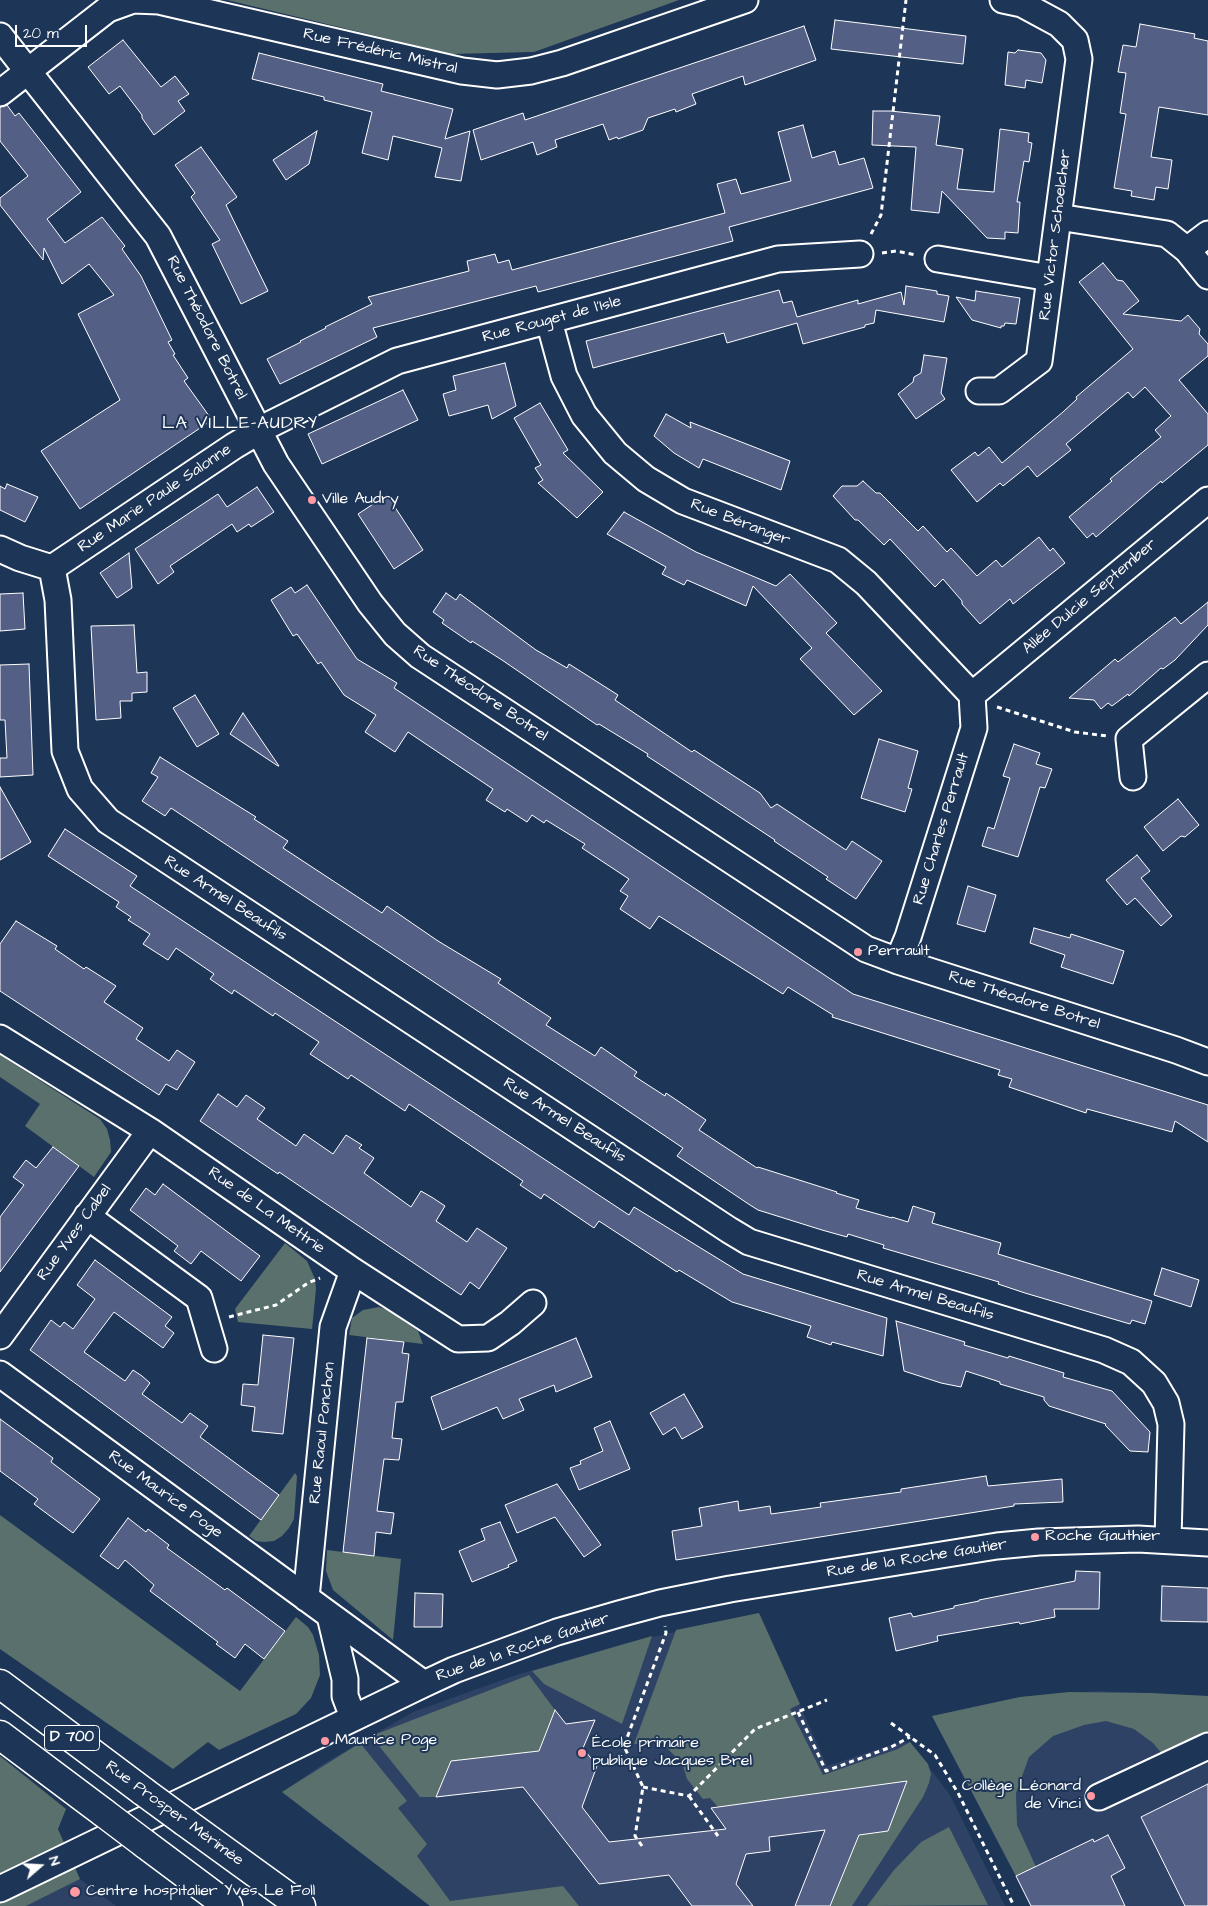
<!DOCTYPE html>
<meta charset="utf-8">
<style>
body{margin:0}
#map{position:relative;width:1208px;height:1906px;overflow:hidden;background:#1d3557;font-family:"Architects Daughter",sans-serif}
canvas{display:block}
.north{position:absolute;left:15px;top:1841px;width:50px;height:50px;-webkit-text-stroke:4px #1d3557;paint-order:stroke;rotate:71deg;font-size:14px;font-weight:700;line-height:20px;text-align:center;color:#fff}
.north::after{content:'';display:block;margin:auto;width:18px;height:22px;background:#fff;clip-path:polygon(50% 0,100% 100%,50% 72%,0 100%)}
.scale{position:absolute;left:15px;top:25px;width:72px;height:22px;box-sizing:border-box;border:2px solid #fff;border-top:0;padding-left:6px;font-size:15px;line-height:18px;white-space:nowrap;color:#fff;-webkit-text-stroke:4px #1d3557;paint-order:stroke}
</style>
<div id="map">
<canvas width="1208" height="1906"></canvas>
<div class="north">N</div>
<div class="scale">20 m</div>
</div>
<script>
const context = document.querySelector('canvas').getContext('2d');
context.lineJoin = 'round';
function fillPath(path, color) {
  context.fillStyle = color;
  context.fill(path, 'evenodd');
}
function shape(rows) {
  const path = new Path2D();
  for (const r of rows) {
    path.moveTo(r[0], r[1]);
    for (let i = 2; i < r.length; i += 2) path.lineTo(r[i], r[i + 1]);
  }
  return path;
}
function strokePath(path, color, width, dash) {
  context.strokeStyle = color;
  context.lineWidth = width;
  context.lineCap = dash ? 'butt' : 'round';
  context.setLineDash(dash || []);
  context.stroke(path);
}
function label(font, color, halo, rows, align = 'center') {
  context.font = font + ' "Architects Daughter",sans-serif';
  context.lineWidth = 4;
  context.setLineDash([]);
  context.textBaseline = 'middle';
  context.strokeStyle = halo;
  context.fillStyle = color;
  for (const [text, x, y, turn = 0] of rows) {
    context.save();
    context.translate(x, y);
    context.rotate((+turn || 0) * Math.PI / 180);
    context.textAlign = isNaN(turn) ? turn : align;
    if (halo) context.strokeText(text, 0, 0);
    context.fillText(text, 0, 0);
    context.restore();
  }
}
fillPath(shape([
 [759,1613,827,1766,897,1743,910,1742,950,1795,1005,1906,430,1906,282,1792,323,1764,413,1712,516,1675,626,1643],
 [1098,1691,1208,1696,1208,1906,1031,1906,932,1716,1020,1697],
 [80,1879,116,1906,26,1906]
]), '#2e4265');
fillPath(shape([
 [227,0,679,0,534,52,451,54],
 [0,1055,100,1119,107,1129,110,1140,111,1152,94,1177,25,1126,40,1104,0,1077],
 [285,1243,307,1261,315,1279,316,1289,312,1329,238,1322,235,1309],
 [379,1307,387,1310,418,1331,423,1344,349,1335,352,1318,363,1310],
 [295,1473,297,1476,294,1519,289,1528,282,1536,274,1541,264,1542,256,1541,249,1536],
 [0,1515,240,1691,296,1617,308,1627,313,1635,319,1655,320,1675,311,1698,296,1714,219,1750,208,1742,173,1769,0,1649],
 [327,1550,401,1559,393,1640,333,1590,326,1571],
 [759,1613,800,1704,790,1709,823,1775,898,1749,910,1742,928,1764,931,1774,929,1783,923,1797,852,1906,830,1906,859,1835,888,1831,907,1781,718,1807,710,1798,703,1799,687,1779,682,1763,667,1748,652,1742,634,1744,676,1630],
 [652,1636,622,1724,544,1684,532,1671],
 [529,1675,555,1710,539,1751,451,1761,436,1797,420,1797,371,1736],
 [1069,1692,1150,1693,1208,1696,1208,1736,1164,1756,1153,1743,1134,1729,1106,1721,1084,1725,1053,1736,1029,1757,1016,1793,1017,1825,1036,1867,1016,1876,932,1716,1020,1697],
 [360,1743,407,1801,398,1808,427,1844,417,1856,450,1901,563,1886,579,1906,430,1906,282,1792],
 [0,1756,66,1809,58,1829,80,1879,26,1906,0,1906],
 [949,1827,988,1905,867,1906,894,1870,921,1842]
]), '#5a706c');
const building = shape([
 [835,20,966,36,963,64,831,49,835,20],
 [1140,24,1195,34,1194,38,1208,41,1208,115,1159,107,1151,157,1172,160,1168,189,1156,187,1154,200,1131,196,1132,191,1114,188,1126,114,1120,113,1126,73,1118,72,1123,45,1136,47,1140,24],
 [804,26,816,60,745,85,743,76,692,94,696,104,676,112,675,109,648,118,643,130,618,139,617,137,609,140,603,124,555,140,557,147,537,155,533,142,481,160,473,130,523,113,525,120,804,26],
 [123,40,161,87,175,76,189,94,178,101,185,111,154,135,142,118,142,115,120,86,109,94,88,67,123,40],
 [1018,50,1041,53,1046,60,1042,83,1026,80,1025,88,1005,85,1008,52,1015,53,1018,50],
 [259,53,383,84,381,91,453,109,445,139,470,131,461,181,435,177,442,148,393,136,388,160,362,153,372,112,324,100,324,97,252,79,259,53],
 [7,105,15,116,19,113,81,192,47,219,65,243,102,217,125,246,122,249,141,276,172,340,168,342,175,354,173,355,188,378,184,381,212,420,80,509,41,451,120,400,78,314,114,295,89,264,62,284,44,248,43,260,0,205,0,198,28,176,0,141,0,107,7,105],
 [873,111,890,111,940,116,936,145,963,149,957,189,994,192,1000,129,1029,133,1028,142,1032,143,1029,162,1024,161,1017,202,1020,202,1018,233,1005,232,1005,239,987,238,942,191,939,213,911,210,916,147,872,145,873,111],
 [803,125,812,158,835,151,839,165,864,158,873,188,729,227,733,241,538,292,536,286,373,328,377,337,280,384,267,359,301,342,300,341,326,328,325,327,372,304,368,297,469,271,467,261,495,254,498,263,509,260,512,270,725,213,717,184,736,179,741,194,791,181,778,132,803,125],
 [317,131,309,164,286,180,273,160,317,131],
 [201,147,237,197,226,205,268,291,241,304,212,244,220,240,191,197,195,193,175,165,201,147],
 [1103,263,1117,280,1123,281,1139,301,1123,314,1181,321,1188,315,1200,329,1199,334,1208,344,1208,356,1179,380,1208,414,1208,445,1162,483,1161,481,1096,537,1093,533,1087,538,1069,517,1112,481,1110,479,1161,437,1155,430,1171,416,1145,387,1133,398,1128,392,1066,444,1071,450,1037,477,1028,466,1003,486,1000,483,977,502,951,470,975,452,978,456,989,447,1002,463,1063,412,1077,399,1076,397,1133,349,1079,282,1103,263],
 [906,286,937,291,937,294,949,296,944,322,876,310,874,323,865,325,865,327,803,344,797,323,727,343,724,333,593,368,586,341,779,290,783,303,792,301,797,317,858,300,858,304,901,292,904,305,906,286],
 [976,291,1020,298,1016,324,1005,323,1004,326,1001,326,1001,328,972,320,956,297,975,301,976,291],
 [924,355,947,358,941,393,945,399,916,419,898,394,913,382,914,377,921,373,924,355],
 [505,363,516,406,492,419,488,405,449,416,443,394,456,390,453,376,505,363],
 [403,390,418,420,322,464,308,434,403,390],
 [540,403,568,450,563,453,603,492,577,518,538,483,543,480,535,468,541,465,514,418,540,403],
 [666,414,691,428,690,422,790,461,781,490,703,459,699,468,674,453,654,436,666,414],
 [863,481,876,493,880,493,918,531,923,526,947,552,951,548,977,576,996,560,1002,567,1039,537,1050,551,1053,548,1065,563,1013,604,1010,599,980,624,962,604,962,601,943,579,935,587,890,539,884,545,858,520,855,520,833,496,842,486,857,486,863,481],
 [7,484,38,497,25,522,0,510,0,486,5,489,7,484],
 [257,487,274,512,251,527,249,524,237,532,232,524,170,566,174,572,158,584,135,549,218,494,227,507,257,487],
 [387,495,423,550,394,569,358,514,387,495],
 [624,512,696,552,776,586,790,574,837,623,826,633,882,691,854,715,800,659,812,648,753,586,746,606,687,580,684,585,662,574,666,567,607,534,624,512],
 [129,553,132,588,117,598,100,573,129,553],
 [307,585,357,659,397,683,394,688,853,994,1208,1105,1208,1142,1175,1121,1172,1132,1087,1109,1086,1113,1009,1087,1012,1079,998,1075,1000,1070,832,1017,833,1015,788,987,783,994,659,916,650,929,620,909,628,896,620,891,629,879,582,848,585,844,546,820,544,823,532,815,527,822,507,809,505,812,486,800,493,789,408,732,395,752,365,732,376,715,344,695,321,662,318,664,297,634,293,636,271,600,291,587,295,593,307,585],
 [23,593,25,629,0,631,0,594,23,593],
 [446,593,456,600,460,594,536,650,567,668,569,664,618,695,615,700,692,752,694,750,760,793,771,808,777,804,846,850,852,841,882,861,856,899,826,879,828,877,774,841,775,840,647,756,648,754,599,724,597,725,502,660,472,641,471,643,442,623,444,620,433,612,446,593],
 [1208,602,1208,625,1175,660,1163,669,1161,668,1129,696,1128,694,1112,706,1108,703,1101,709,1094,700,1069,698,1115,659,1118,662,1175,617,1181,624,1208,602],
 [134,625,137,673,147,672,147,692,132,693,132,701,120,701,121,718,96,720,91,626,134,625],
 [29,664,33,775,0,777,0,758,7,758,5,720,0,720,0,665,29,664],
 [195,695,219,734,197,747,173,708,195,695],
 [243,713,279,766,278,766,230,734,243,713],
 [879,739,918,751,908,788,912,789,905,812,861,798,879,739],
 [1014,744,1040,753,1036,764,1052,769,1045,788,1040,787,1018,857,982,846,988,827,994,829,1010,778,1003,776,1014,744],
 [160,757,256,817,254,819,288,841,283,848,382,913,387,906,438,941,501,979,498,983,551,1018,546,1025,595,1056,601,1047,637,1072,634,1076,665,1096,666,1093,706,1120,699,1130,757,1168,758,1167,837,1192,836,1193,859,1200,856,1208,892,1218,892,1217,908,1222,913,1206,935,1213,932,1223,1001,1243,998,1254,1152,1301,1145,1324,1132,1320,1130,1324,1025,1293,998,1284,999,1282,883,1248,884,1245,848,1234,847,1237,822,1230,758,1210,750,1205,677,1156,683,1148,594,1088,171,808,165,816,142,801,158,777,151,773,160,757],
 [0,787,31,842,0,860,0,787],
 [1178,799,1199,825,1185,837,1181,836,1163,851,1144,827,1178,799],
 [65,829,137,876,130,886,629,1215,634,1207,743,1274,887,1318,883,1356,832,1342,831,1345,807,1337,811,1326,732,1302,679,1270,677,1272,599,1221,594,1228,544,1194,541,1199,520,1185,523,1181,409,1104,405,1111,351,1075,348,1079,310,1054,319,1042,275,1013,273,1016,234,990,232,994,210,979,214,974,176,948,168,960,143,944,150,934,128,920,131,917,116,907,119,902,48,856,65,829],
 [1137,855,1150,871,1141,878,1172,916,1161,926,1135,898,1127,905,1106,880,1137,855],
 [968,886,996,895,985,932,957,924,968,886],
 [16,921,57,946,55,949,84,969,86,967,116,986,104,1002,143,1028,136,1039,169,1061,177,1050,195,1062,177,1090,166,1084,159,1095,0,991,0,944,16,921],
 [1034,928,1070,938,1071,934,1124,951,1113,984,1061,967,1065,955,1030,943,1034,928],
 [218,1094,237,1107,246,1095,265,1108,257,1119,296,1146,304,1134,333,1154,346,1135,362,1145,359,1148,374,1158,364,1173,411,1207,421,1191,433,1198,445,1206,436,1221,467,1242,477,1228,507,1248,479,1289,470,1282,461,1295,279,1172,278,1174,200,1121,218,1094],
 [53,1147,79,1166,0,1272,0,1217,24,1185,13,1177,26,1160,36,1168,53,1147],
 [163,1184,260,1256,241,1281,201,1251,191,1264,174,1251,178,1246,130,1210,146,1188,155,1195,163,1184],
 [95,1260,172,1317,165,1326,174,1333,163,1348,114,1312,84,1352,125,1381,133,1370,142,1376,150,1383,142,1394,182,1423,190,1413,208,1426,200,1437,279,1495,261,1520,30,1350,51,1320,60,1327,64,1322,73,1329,95,1299,77,1285,95,1260],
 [1162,1268,1199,1280,1191,1307,1154,1295,1162,1268],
 [896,1321,965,1342,964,1345,1008,1358,1009,1356,1064,1373,1063,1377,1112,1391,1150,1432,1148,1452,1130,1451,1105,1425,1106,1424,1049,1406,1044,1400,1044,1397,1000,1384,1000,1382,966,1371,961,1387,941,1383,904,1371,896,1321],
 [263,1335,294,1338,283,1434,252,1431,255,1407,241,1405,243,1384,258,1385,263,1335],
 [367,1338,404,1342,402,1353,409,1354,403,1402,396,1402,392,1438,402,1439,399,1460,384,1459,377,1511,394,1513,391,1534,376,1532,374,1556,343,1552,367,1338],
 [576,1338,592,1377,556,1392,554,1385,519,1399,524,1410,503,1419,497,1407,442,1430,431,1397,576,1338],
 [684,1394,703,1427,682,1439,675,1427,663,1435,650,1413,684,1394],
 [0,1419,53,1458,51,1462,100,1499,73,1533,34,1504,38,1499,0,1471,0,1419],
 [610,1421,630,1469,579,1490,570,1468,581,1464,580,1461,603,1451,594,1428,610,1421],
 [986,1476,988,1486,1062,1479,1063,1502,1014,1504,1014,1506,676,1560,672,1531,702,1526,699,1508,738,1501,739,1511,770,1506,771,1514,821,1507,820,1503,901,1492,901,1489,986,1476],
 [557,1484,601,1545,584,1557,555,1517,517,1533,505,1505,557,1484],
 [128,1518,146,1532,148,1529,169,1545,167,1548,225,1590,227,1588,285,1631,264,1659,245,1644,235,1658,216,1644,218,1642,150,1591,154,1585,125,1560,118,1569,100,1556,128,1518],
 [500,1522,517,1561,508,1565,509,1567,472,1582,459,1551,485,1540,481,1529,500,1522],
 [1076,1571,1100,1572,1099,1609,1054,1609,1055,1617,1020,1624,1019,1622,937,1636,938,1641,896,1651,889,1618,911,1613,913,1617,954,1608,954,1606,979,1601,979,1600,1075,1581,1076,1571],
 [1162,1586,1208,1588,1208,1622,1161,1621,1162,1586],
 [415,1593,443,1594,442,1627,414,1627,415,1593],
 [555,1710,566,1724,595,1720,583,1748,597,1766,582,1807,609,1842,726,1829,711,1808,907,1781,888,1831,859,1835,830,1906,795,1906,825,1830,769,1837,770,1851,746,1854,736,1884,753,1906,692,1906,669,1875,599,1884,523,1787,436,1797,451,1761,539,1751,555,1710],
 [1208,1784,1208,1906,1185,1906,1141,1817,1208,1784],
 [1108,1835,1125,1868,1111,1876,1125,1906,1031,1906,1016,1876,1093,1839,1094,1842,1108,1835]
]);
fillPath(building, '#545f86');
strokePath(building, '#fff', 1);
const minor = shape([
 [0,36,158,236,276,464,370,603,395,634,420,656,866,949,898,961,1176,1050,1208,1062],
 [0,93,108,9,133,0,159,1,462,71,497,75,531,71,562,63,745,0],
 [1058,217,1167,234,1187,250,1208,276],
 [1187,250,1208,234],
 [938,259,1050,278],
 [549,321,564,376,584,415,615,453,646,479,683,501,838,560,866,583,972,695],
 [979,391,999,391,1039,361,1079,59,1075,40,1059,24,1022,4,1003,0],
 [0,549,20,558,52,568],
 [52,568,58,600,65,751,80,789,108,821,729,1230,749,1242,1104,1350,1131,1362,1154,1383,1166,1403,1171,1424,1168,1540],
 [52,568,234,446,271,424,397,361,778,259,860,254],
 [972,695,1208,500],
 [1133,777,1129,739,1208,675],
 [898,961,908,937,974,728,972,695],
 [0,1038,150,1131,353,1271,458,1339,488,1338,510,1323,533,1303],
 [87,1216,199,1298,214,1349],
 [0,1336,150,1131],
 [0,1374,424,1684],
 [306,1598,333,1327,353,1271],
 [330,1616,345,1679,345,1696,353,1717],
 [1099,1797,1208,1746],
 [0,1889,424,1684,454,1670,557,1632,619,1614,660,1603,730,1589,997,1546,1039,1542,1138,1539,1208,1543]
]);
const major = shape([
 [0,1684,144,1792],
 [0,1735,104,1813],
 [185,1822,301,1906],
 [145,1844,228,1906]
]);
strokePath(minor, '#fff', 29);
strokePath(major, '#fff', 31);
strokePath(shape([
 [871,234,881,215,906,0],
 [882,253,896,251,916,255],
 [997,707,1075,732,1107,736],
 [229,1317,276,1305,308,1283,320,1278],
 [798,1712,826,1771,891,1747,910,1737],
 [891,1723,935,1755,958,1793,1014,1906],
 [643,1787,689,1796,755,1729,827,1700],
 [689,1796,718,1836],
 [642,1846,635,1836,643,1787,624,1746,666,1633,665,1626]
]), '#fff', 3, [5, 4]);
strokePath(minor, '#1d3557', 25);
strokePath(major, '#1d3557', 28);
const majorBridge = shape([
 [144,1792,185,1822],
 [104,1813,145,1844]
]);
strokePath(majorBridge, '#fff', 31, []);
strokePath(majorBridge, '#1d3557', 28);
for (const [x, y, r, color] of [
 [312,500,5,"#ff9aa2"],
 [858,952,5,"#ff9aa2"],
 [1035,1537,5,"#ff9aa2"],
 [325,1741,5,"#ff9aa2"],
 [582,1753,5,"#ff9aa2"],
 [1091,1796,5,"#ff9aa2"],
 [75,1892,6,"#ff9aa2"]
]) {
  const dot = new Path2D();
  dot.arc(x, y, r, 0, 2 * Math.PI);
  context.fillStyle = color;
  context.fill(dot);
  strokePath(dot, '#1d3557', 2);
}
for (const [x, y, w] of [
 [72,1738,55]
]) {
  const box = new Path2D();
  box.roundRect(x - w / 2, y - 12.5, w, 25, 4);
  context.fillStyle = '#1d3557';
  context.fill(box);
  strokePath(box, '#fff', 1);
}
label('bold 15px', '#fff', null, [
 ["D 700",72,1738]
]);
label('16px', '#fff', '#1d3557', [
 ["Rue Frédéric Mistral",380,52,13],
 ["Rue Victor Schoelcher",1056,235,-83],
 ["Rue Rouget de l'Isle",552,320,-15],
 ["Rue Théodore Botrel",206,328,63],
 ["Rue Marie Paule Salonne",155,499,-34],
 ["Rue Béranger",740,523,21],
 ["Allée Dulcie September",1090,597,-40],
 ["Rue Théodore Botrel",480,694,34],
 ["Rue Charles Perrault",942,829,-73],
 ["Rue Armel Beaufils",225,899,33],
 ["Rue Théodore Botrel",1024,1001,18],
 ["Rue Armel Beaufils",564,1121,33],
 ["Rue de La Mettrie",266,1211,35],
 ["Rue Yves Cabel",75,1233,-54],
 ["Rue Armel Beaufils",925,1296,17],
 ["Rue Raoul Ponchon",323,1433,-84],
 ["Rue Maurice Poge",165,1495,36],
 ["Rue de la Roche Gautier",917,1559,-9],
 ["Rue de la Roche Gautier",523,1648,-19],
 ["Rue Prosper Mérimée",174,1814,36]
]);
label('16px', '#fff', '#1d3557', [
 ["Ville Audry",322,500],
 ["Perrault",868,952],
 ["Roche Gauthier",1045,1537],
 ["Maurice Poge",335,1741],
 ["École primaire",592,1744],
 ["publique Jacques Brel",592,1762],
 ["Collège Léonard",1081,1787,"right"],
 ["de Vinci",1081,1805,"right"],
 ["Centre hospitalier Yves Le Foll",86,1892]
], 'left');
context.letterSpacing = '1px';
label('18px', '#fff', '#1d3557', [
 ["LA VILLE-AUDRY",240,424]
]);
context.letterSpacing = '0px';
</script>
